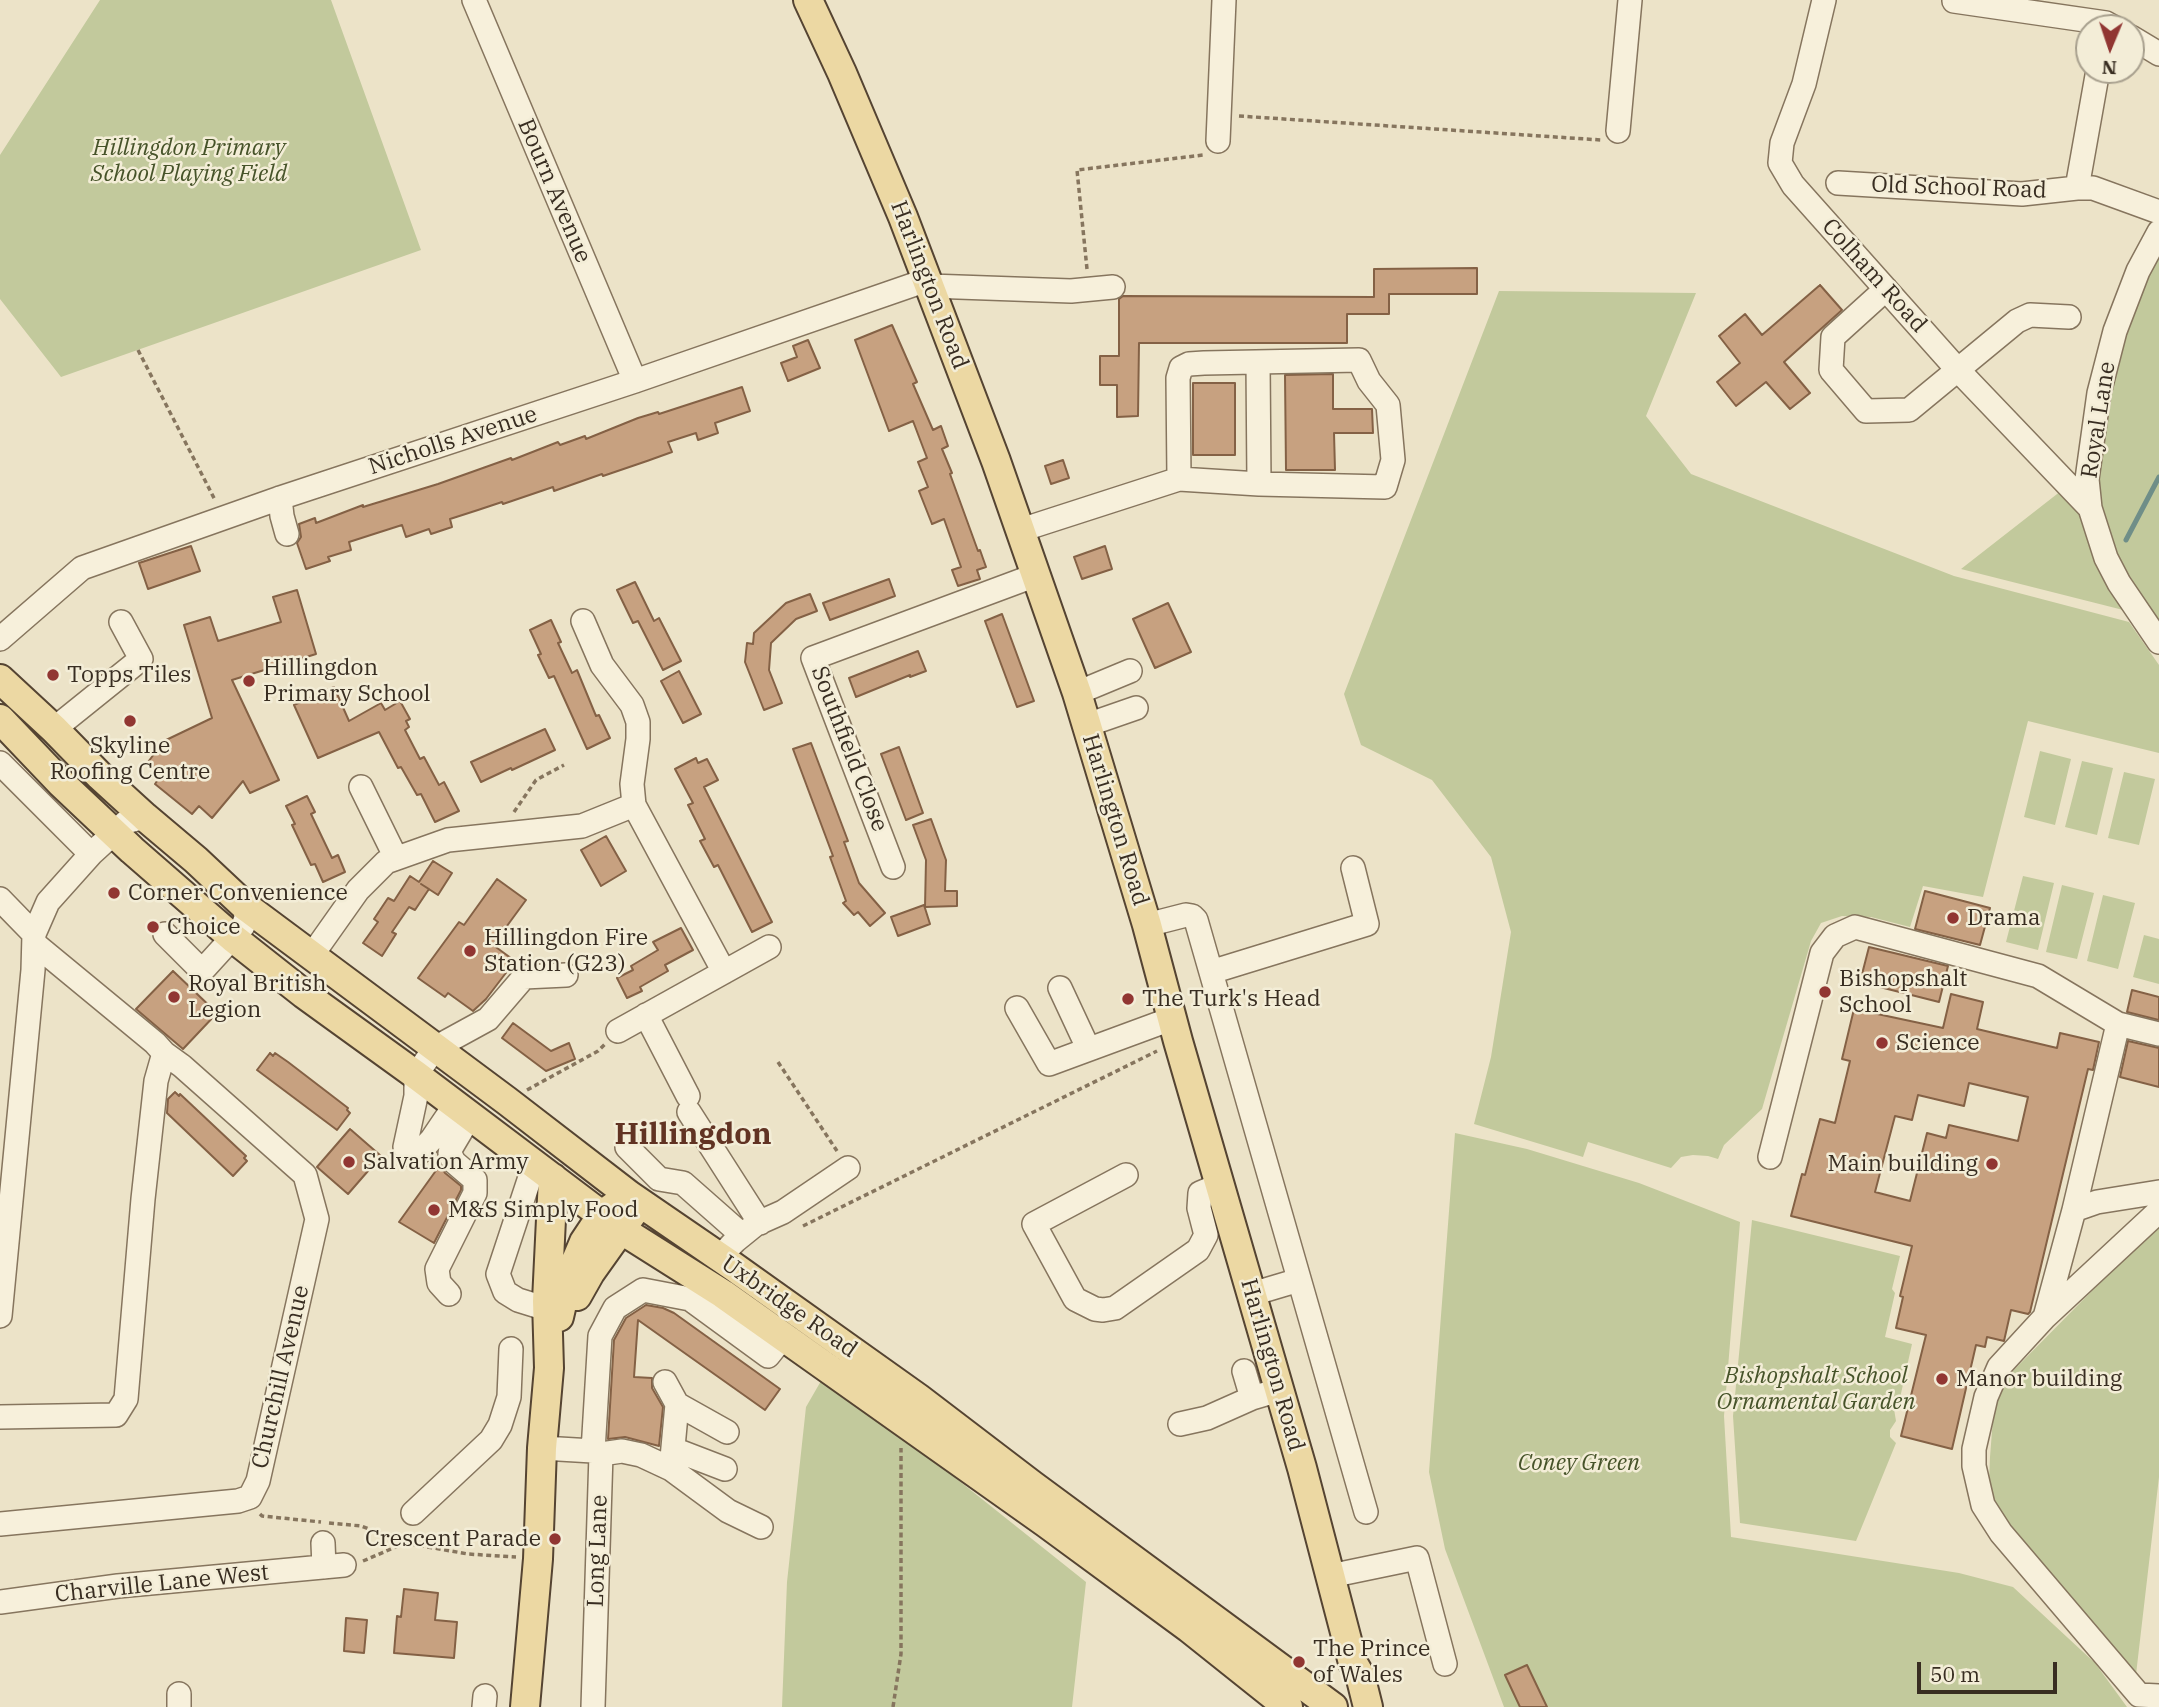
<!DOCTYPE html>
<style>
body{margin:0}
#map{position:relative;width:2159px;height:1707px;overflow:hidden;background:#ece3c8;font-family:"IBM Plex Serif",serif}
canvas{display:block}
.north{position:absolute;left:2075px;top:14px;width:70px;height:70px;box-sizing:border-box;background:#f3edd7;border:2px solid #a8a08e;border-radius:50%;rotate:182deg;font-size:19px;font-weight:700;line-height:28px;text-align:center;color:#382d21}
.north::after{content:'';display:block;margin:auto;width:24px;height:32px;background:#913632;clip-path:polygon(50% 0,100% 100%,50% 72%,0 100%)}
.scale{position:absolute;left:1917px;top:1662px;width:140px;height:32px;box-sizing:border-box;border:4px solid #382d21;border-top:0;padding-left:9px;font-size:21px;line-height:24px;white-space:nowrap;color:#382d21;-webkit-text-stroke:5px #f3edd7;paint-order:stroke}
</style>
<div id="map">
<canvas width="2159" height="1707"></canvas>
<div class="north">N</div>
<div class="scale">50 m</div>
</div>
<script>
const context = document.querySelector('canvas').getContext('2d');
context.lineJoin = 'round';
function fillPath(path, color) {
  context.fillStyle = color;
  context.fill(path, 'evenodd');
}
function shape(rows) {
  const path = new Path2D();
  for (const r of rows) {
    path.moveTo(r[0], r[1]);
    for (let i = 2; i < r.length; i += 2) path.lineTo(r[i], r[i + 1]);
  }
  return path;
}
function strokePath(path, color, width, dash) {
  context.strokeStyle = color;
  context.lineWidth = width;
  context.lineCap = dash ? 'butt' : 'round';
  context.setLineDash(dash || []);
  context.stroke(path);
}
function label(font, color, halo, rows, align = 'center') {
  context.font = font + ' "IBM Plex Serif",serif';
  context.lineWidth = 5;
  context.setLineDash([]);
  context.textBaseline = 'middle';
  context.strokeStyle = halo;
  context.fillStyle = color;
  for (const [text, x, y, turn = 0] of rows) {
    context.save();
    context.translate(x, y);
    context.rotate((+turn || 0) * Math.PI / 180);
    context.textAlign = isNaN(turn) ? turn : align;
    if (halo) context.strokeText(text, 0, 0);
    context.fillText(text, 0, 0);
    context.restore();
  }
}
fillPath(shape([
 [100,0,331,0,421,250,61,377,0,299,0,155],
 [2159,232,2159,621,2145,601,2139,614,1961,569,2075,480,2099,393],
 [1499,291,1696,293,1646,416,1691,474,1954,576,2129,622,2159,665,2159,753,2028,721,1983,897,1923,886,1910,927,1871,917,1842,916,1821,923,1811,941,1762,1109,1724,1145,1718,1159,1708,1156,1693,1155,1681,1157,1671,1168,1588,1142,1583,1157,1474,1124,1491,1057,1511,932,1491,857,1432,780,1361,745,1344,694],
 [2040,751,2071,759,2055,825,2024,817],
 [2082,761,2113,768,2097,835,2065,827],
 [2124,772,2155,779,2139,845,2108,838],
 [2023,876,2054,883,2038,950,2006,942],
 [2062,885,2094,893,2077,959,2046,952],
 [2103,895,2135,903,2118,969,2087,961],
 [2144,935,2159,939,2159,984,2133,977],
 [1455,1133,1527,1149,1639,1183,1740,1222,1724,1416,1731,1537,1959,1573,2013,1587,2095,1663,2127,1707,1504,1707,1445,1549,1429,1472],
 [1752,1220,1900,1256,1892,1289,1895,1293,1885,1337,1912,1344,1900,1398,1894,1409,1896,1421,1890,1430,1890,1437,1896,1443,1856,1541,1740,1523,1733,1416],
 [2159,1223,2159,1477,2135,1683,1988,1506,1990,1457,1994,1405,1999,1385],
 [825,1374,1086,1582,1072,1707,782,1707,787,1582,806,1407]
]), '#c2c99c');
strokePath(shape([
 [2126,540,2159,477]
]), '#6f8e88', 5);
const building = shape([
 [1477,268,1477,294,1389,294,1389,314,1347,314,1347,343,1139,343,1138,416,1117,417,1117,385,1100,385,1100,356,1119,356,1119,299,1123,296,1374,297,1374,269,1477,268],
 [1820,285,1842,310,1784,362,1810,393,1790,409,1766,382,1736,406,1717,382,1740,363,1719,336,1745,314,1762,335,1820,285],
 [892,325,917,382,913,384,933,430,941,426,948,446,942,449,952,473,950,474,978,551,980,550,986,567,977,570,980,579,958,586,952,570,961,567,944,519,932,524,919,491,928,487,918,462,927,458,913,421,889,431,855,340,892,325],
 [808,340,820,368,788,381,781,363,797,357,793,346,808,340],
 [1333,374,1333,409,1372,409,1373,433,1334,433,1335,470,1286,470,1285,375,1333,374],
 [1193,383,1235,383,1235,455,1193,455,1193,383],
 [742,387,750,411,715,423,718,433,698,440,696,433,668,442,672,452,647,461,603,476,602,474,554,491,553,487,503,504,502,502,478,510,450,519,452,527,431,534,429,529,406,537,402,525,377,533,349,542,351,550,328,557,330,561,306,569,297,543,301,537,299,524,315,518,316,523,363,505,363,507,438,484,511,458,512,460,558,442,560,445,585,436,586,439,638,418,658,412,659,414,742,387],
 [1063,460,1069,478,1051,484,1045,466,1063,460],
 [191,546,200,571,148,589,139,563,191,546],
 [1105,546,1112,569,1082,579,1074,557,1105,546],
 [889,579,895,596,830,620,823,603,889,579],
 [635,582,654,621,659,618,681,661,663,670,638,621,633,623,617,590,635,582],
 [297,590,316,654,232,680,279,780,250,793,243,781,212,818,199,806,192,814,155,784,162,774,148,762,164,741,212,718,184,625,210,617,218,641,281,622,273,597,297,590],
 [810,594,817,611,796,619,771,643,769,670,782,703,764,710,745,662,747,643,753,644,754,633,786,603,810,594],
 [1168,603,1191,652,1155,668,1133,619,1168,603],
 [1002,614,1034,701,1017,707,985,621,1002,614],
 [551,620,561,642,558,643,572,673,577,670,596,716,599,715,610,738,587,749,554,676,549,678,538,655,541,654,530,630,551,620],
 [918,651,926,671,910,677,910,675,856,697,849,678,918,651],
 [679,671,701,714,683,723,661,681,679,671],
 [334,687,349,721,381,703,385,710,400,701,410,719,406,721,409,727,405,730,420,759,424,757,439,785,444,782,459,811,435,822,421,794,417,795,401,767,398,768,379,732,318,758,294,705,334,687],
 [545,729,555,750,512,770,511,768,481,782,471,762,545,729],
 [811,743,848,841,844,842,859,883,885,913,870,926,858,912,854,915,843,903,846,901,830,857,833,856,793,749,811,743],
 [899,747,923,813,906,820,881,754,899,747],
 [696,758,698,763,707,759,718,780,704,787,772,922,752,932,718,865,714,867,700,841,705,839,688,805,693,803,675,769,696,758],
 [307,796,315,812,311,814,332,858,338,855,345,872,323,882,315,864,311,865,292,825,295,824,286,806,307,796],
 [931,819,946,860,945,891,957,891,957,906,925,907,926,860,913,825,931,819],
 [606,836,626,871,601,886,581,850,606,836],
 [433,861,452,873,438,895,421,884,429,889,415,910,409,907,392,932,396,934,382,956,363,943,378,922,374,919,388,898,394,901,410,876,419,882,433,861],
 [497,879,526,900,493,945,515,961,486,999,473,1011,448,993,445,997,418,978,459,922,464,925,497,879],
 [1925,891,1990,908,1980,945,1915,929,1925,891],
 [924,905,930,924,898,936,891,917,924,905],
 [681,928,693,950,665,965,668,971,640,987,642,991,627,998,617,978,633,970,631,966,658,950,653,942,681,928],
 [1869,947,1948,966,1939,1002,1860,982,1869,947],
 [173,971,217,1013,183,1049,136,1009,173,971],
 [2132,990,2159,997,2159,1020,2127,1012,2132,990],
 [1951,994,1983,1002,1977,1029,2057,1048,2060,1033,2099,1042,2093,1070,2088,1069,2030,1312,2028,1314,2011,1310,2004,1341,1987,1337,1985,1347,1976,1345,1952,1449,1901,1436,1926,1335,1896,1328,1903,1297,1900,1296,1912,1246,1791,1216,1802,1174,1805,1175,1820,1119,1835,1123,1850,1061,1842,1059,1854,1009,1943,1028,1951,994],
 [1969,1083,2028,1097,2018,1141,1949,1125,1946,1138,1927,1133,1910,1201,1875,1192,1895,1116,1912,1120,1918,1095,1964,1106,1969,1083],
 [513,1023,551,1051,569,1043,575,1059,546,1071,502,1038,513,1023],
 [2128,1041,2159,1048,2159,1087,2120,1077,2128,1041],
 [270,1053,273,1056,275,1053,288,1062,348,1108,347,1110,350,1113,337,1130,257,1070,270,1053],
 [175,1092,179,1096,180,1094,246,1156,244,1158,247,1161,233,1176,167,1113,168,1099,175,1092],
 [350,1129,381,1156,348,1194,317,1167,350,1129],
 [440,1165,445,1173,461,1186,461,1190,434,1243,399,1222,440,1165],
 [646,1305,663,1308,674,1313,780,1389,765,1410,638,1320,634,1377,652,1378,652,1388,663,1407,659,1446,625,1437,608,1439,614,1340,626,1318,646,1305],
 [404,1589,438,1593,435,1620,457,1622,454,1658,394,1653,397,1616,401,1617,404,1589],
 [346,1618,367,1620,364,1653,344,1651,346,1618],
 [1527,1665,1547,1707,1520,1707,1505,1675,1527,1665]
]);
fillPath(building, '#c7a180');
strokePath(building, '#846145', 2);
const minor = shape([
 [474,0,635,381],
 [1824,0,1804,84,1782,143,1780,163,1793,185,1957,369,2090,508],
 [1954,1,2106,23,2115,28],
 [2131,37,2159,54],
 [1618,131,1630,0],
 [1218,141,1224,0],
 [1838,183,2022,194,2077,188,2093,188,2159,212],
 [2077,188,2098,70],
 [2159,232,2138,271,2115,331,2099,393,2087,479,2090,508,2106,558,2119,583,2159,642],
 [930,286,1071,291,1113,287],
 [1886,289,1833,337,1831,370,1866,411,1909,410,2017,321,2030,315,2069,317],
 [1179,479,1178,378,1181,368,1189,364,1204,363,1359,360,1369,381,1388,405,1393,460,1385,487,1259,484],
 [280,498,282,516,287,534],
 [1021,530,1179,479,1259,484,1258,362],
 [583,621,602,665,632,705,638,722,638,739,632,784,634,805],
 [0,639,82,568,280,498,635,381,927,280],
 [1077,693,1130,671],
 [1087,725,1136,708],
 [54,729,141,659,121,622],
 [0,763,91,854],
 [361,787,396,858],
 [893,867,813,658,1036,575],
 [0,899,34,934],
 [1147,925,1186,915,1192,916,1196,920,1366,1512],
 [165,934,202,971,243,926,246,918,245,906],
 [312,955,358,890,386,862,448,840,582,826,634,805,724,972],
 [1211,972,1367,924,1353,868],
 [1060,988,1088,1048],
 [1017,1008,1049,1064,1171,1019],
 [646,1015,688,1096],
 [618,1031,769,947],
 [2159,1034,2118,1024,2074,1210,2097,1202,2159,1192],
 [455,1105,432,1139,419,1153,409,1154,405,1147,416,1096,416,1075,435,1048,488,1019,524,977,566,975],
 [689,1112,760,1223],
 [627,1147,659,1179,683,1183,742,1235],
 [1770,1157,1822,953,1835,936,1855,927,2038,976,2118,1024],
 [534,1165,498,1274,505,1292,518,1300,547,1309],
 [1126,1175,1034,1224,1075,1299,1095,1309,1103,1310,1115,1308,1198,1250,1206,1235,1199,1208,1200,1193,1219,1185],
 [2074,1210,2045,1317,2159,1211],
 [720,1257,735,1241,756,1224,783,1212,848,1168],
 [449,1294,439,1283,437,1269,475,1193,475,1180,454,1162,450,1154,451,1148,470,1116],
 [1252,1294,1299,1280],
 [0,1316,33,970,34,934,48,902,91,854,126,822,145,817],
 [2045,1317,1999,1367,1986,1397,1974,1449,1974,1466,1983,1505,2001,1533,2139,1695,2159,1696],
 [1244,1371,1252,1398],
 [677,1404,727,1432],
 [0,1417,116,1415,126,1399,143,1199,156,1081,164,1053,155,1043,35,944],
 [1180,1424,1207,1418,1252,1398,1279,1390],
 [542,1448,593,1451,601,1454,593,1707],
 [673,1449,725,1469],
 [593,1451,600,1336,615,1308,643,1290,690,1299,768,1356,784,1336],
 [601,1454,622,1451,641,1455,671,1469,677,1404,665,1382],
 [671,1469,728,1511,761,1527],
 [413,1513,491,1440,500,1425,509,1397,511,1349],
 [0,1524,238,1501,250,1497,258,1481,317,1219,305,1175,182,1066,164,1053],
 [323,1543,324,1567],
 [1330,1576,1417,1558,1445,1664],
 [0,1602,118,1586,344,1565],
 [179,1694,179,1707],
 [484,1707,485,1696]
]);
const major = shape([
 [808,0,842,73,903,217,996,461,1077,693,1147,925,1178,1041,1302,1468,1353,1663,1360,1675,1368,1707],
 [0,679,54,729,100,776,145,817,196,860,245,906,507,1101,629,1195,734,1267,918,1398,1032,1485,1333,1707],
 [0,719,61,783,132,850,233,938,304,994,416,1075,620,1229,723,1294,1046,1523,1189,1628,1288,1707],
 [577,1296,590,1273,632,1214],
 [559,1317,567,1282,584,1242,602,1215,617,1204],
 [525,1707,538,1559,542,1448,549,1368,547,1301,553,1178]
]);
strokePath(minor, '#86755e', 26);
strokePath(major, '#554432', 32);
strokePath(shape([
 [1239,116,1601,140],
 [1087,269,1077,170,1203,155],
 [138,350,215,500],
 [514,812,536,780,564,765],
 [778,1062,837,1151],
 [527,1090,598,1051,605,1044],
 [803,1226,1157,1051],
 [260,1514,262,1516,321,1522],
 [329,1523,361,1526,405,1543,468,1554,516,1557],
 [363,1561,405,1543,414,1533],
 [893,1707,901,1654,901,1448]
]), '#86755e', 3.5, [5, 3.5]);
strokePath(minor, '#f7f0db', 23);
strokePath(major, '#ecd8a3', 28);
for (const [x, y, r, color] of [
 [53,675,7,"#913632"],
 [249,681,7,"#913632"],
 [130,721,7,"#913632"],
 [114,893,7,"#913632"],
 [1953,918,7,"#913632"],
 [153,927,7,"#913632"],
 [470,951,7,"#913632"],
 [1825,992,7,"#913632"],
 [174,997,7,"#913632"],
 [1128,999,7,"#913632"],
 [1882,1043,7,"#913632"],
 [349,1162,7,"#913632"],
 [1992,1164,7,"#913632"],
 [434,1210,7,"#913632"],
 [1942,1379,7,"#913632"],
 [555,1539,7,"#913632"],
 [1299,1662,7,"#913632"]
]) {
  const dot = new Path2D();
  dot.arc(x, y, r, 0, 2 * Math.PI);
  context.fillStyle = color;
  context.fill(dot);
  strokePath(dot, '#f3edd7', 2.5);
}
label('italic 23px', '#465329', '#f3edd7', [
 ["Hillingdon Primary",189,148],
 ["School Playing Field",189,174],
 ["Bishopshalt School",1816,1376],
 ["Ornamental Garden",1816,1402],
 ["Coney Green",1579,1463]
]);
label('23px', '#382d21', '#f3edd7', [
 ["Old School Road",1959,188,2],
 ["Bourn Avenue",554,191,67],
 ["Colham Road",1874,276,48],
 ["Harlington Road",929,285,69],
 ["Royal Lane",2099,420,-81],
 ["Nicholls Avenue",453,441,-18],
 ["Southfield Close",849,749,69],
 ["Harlington Road",1115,820,73],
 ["Uxbridge Road",789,1307,35],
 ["Harlington Road",1272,1365,74],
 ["Churchill Avenue",281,1377,-77],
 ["Long Lane",598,1551,-88],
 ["Charville Lane West",162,1584,-6]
]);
label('23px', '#382d21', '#f3edd7', [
 ["Hillingdon",263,668],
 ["Primary School",263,694],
 ["Topps Tiles",67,675],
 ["Skyline",130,746,"center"],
 ["Roofing Centre",130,772,"center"],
 ["Corner Convenience",128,893],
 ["Drama",1967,918],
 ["Choice",167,927],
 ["Hillingdon Fire",484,938],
 ["Station (G23)",484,964],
 ["Bishopshalt",1839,979],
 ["School",1839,1005],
 ["Royal British",188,984],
 ["Legion",188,1010],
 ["The Turk's Head",1142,999],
 ["Science",1896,1043],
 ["Salvation Army",363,1162],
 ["Main building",1978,1164,"right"],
 ["M&S Simply Food",448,1210],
 ["Manor building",1956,1379],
 ["Crescent Parade",541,1539,"right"],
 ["The Prince",1313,1649],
 ["of Wales",1313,1675]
], 'left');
label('bold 30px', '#613323', '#f3edd7', [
 ["Hillingdon",693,1135]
]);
</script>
